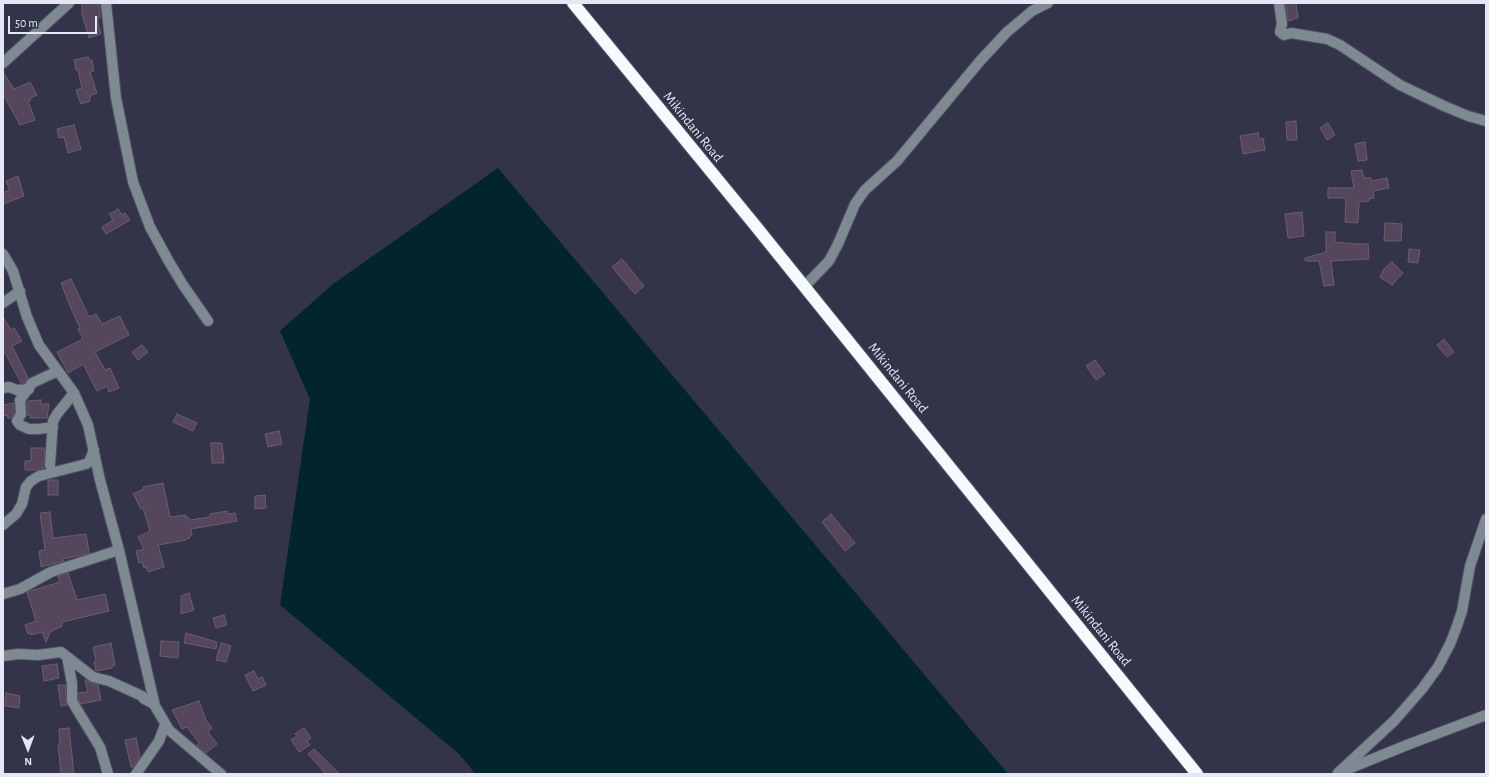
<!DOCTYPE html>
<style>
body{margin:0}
#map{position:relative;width:1489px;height:777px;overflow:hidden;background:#333449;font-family:"Alegreya Sans",sans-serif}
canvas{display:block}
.frame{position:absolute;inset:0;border:4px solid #e5e7f4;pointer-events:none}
.north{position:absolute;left:8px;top:729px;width:40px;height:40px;-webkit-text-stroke:3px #333449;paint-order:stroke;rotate:179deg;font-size:11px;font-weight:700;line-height:16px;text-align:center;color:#e5e7f4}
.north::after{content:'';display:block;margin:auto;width:14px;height:18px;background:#e5e7f4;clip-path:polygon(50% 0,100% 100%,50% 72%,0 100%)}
.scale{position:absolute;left:8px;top:16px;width:89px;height:18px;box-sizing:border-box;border:2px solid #e5e7f4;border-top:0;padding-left:5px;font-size:12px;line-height:14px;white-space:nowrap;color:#e5e7f4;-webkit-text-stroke:3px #333449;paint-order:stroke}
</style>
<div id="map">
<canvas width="1489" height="777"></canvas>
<div class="frame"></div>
<div class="north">N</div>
<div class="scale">50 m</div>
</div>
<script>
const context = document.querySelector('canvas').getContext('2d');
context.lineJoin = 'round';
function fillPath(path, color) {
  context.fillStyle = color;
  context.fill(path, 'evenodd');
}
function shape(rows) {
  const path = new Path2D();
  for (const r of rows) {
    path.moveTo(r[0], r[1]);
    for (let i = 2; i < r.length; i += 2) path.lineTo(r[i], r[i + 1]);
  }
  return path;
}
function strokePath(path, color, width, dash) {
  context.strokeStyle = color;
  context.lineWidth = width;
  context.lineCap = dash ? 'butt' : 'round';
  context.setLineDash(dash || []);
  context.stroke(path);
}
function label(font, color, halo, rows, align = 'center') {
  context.font = font + ' "Alegreya Sans",sans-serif';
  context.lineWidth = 3;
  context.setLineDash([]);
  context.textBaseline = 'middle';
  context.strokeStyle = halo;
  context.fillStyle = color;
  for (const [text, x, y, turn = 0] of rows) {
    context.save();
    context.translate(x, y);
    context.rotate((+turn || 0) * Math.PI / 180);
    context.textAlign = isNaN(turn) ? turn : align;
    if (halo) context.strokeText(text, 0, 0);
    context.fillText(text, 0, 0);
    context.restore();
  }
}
fillPath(shape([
 [498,168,1008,774,472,774,474,772,459,754,280,605,310,399,280,331,333,284]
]), '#02242b');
const building = shape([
 [82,3,98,3,98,6,100,6,100,18,97,18,101,34,89,38,82,14,82,3],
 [1286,3,1296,3,1298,18,1293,19,1293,20,1288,21,1286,3],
 [88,57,89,60,92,60,94,71,90,72,97,93,90,96,90,101,81,104,76,90,82,88,78,70,76,70,74,60,88,57],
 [3,72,14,89,30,82,37,95,30,98,31,100,28,101,35,120,20,125,3,94,3,72],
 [1296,121,1297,140,1287,140,1286,122,1296,121],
 [1328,123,1335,135,1327,140,1320,128,1328,123],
 [74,125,81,149,68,153,64,137,59,138,57,129,74,125],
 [1258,133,1259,139,1263,138,1265,150,1243,154,1240,136,1258,133],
 [1365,142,1367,160,1358,161,1355,144,1365,142],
 [1362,170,1364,178,1371,178,1371,181,1387,178,1389,188,1373,191,1374,198,1369,199,1369,201,1359,202,1358,223,1345,222,1346,198,1328,198,1328,188,1354,188,1351,171,1362,170],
 [18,176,24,196,3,204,3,193,10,190,6,181,18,176],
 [118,209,122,215,125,213,130,220,106,234,102,227,113,220,109,214,118,209],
 [1302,212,1304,236,1288,238,1285,214,1302,212],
 [1385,223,1402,224,1401,241,1384,241,1385,223],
 [1326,232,1335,232,1335,242,1354,244,1368,244,1369,259,1331,261,1334,285,1324,286,1319,261,1305,261,1305,258,1326,252,1326,232],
 [1409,249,1420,250,1418,263,1408,262,1409,249],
 [622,259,644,286,635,294,612,267,622,259],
 [1392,262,1403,273,1392,285,1380,277,1384,269,1392,262],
 [71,279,89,317,96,314,102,324,120,316,129,335,95,352,105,370,110,368,119,388,109,392,107,386,97,391,83,364,68,373,57,352,83,339,78,329,80,328,72,311,61,283,71,279],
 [3,317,11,330,14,328,22,341,12,346,28,378,24,383,21,383,4,351,3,351,3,317],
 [1444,339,1454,352,1447,357,1437,345,1444,339],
 [142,345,148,352,138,360,132,352,142,345],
 [1095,360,1105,374,1096,380,1086,366,1095,360],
 [41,400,41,404,49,404,47,418,30,418,30,415,27,415,27,402,28,401,41,400],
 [14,403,14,412,12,418,8,418,7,415,3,416,3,405,14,403],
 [177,414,197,423,193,431,173,422,177,414],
 [279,431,282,444,268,447,265,434,279,431],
 [211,443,222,443,224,463,212,463,211,443],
 [31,448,45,448,44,468,37,470,25,470,25,461,31,461,31,448],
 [48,480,58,480,58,495,48,495,48,480],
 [163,483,170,517,186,515,186,518,188,517,189,520,210,517,210,514,227,511,227,514,235,513,237,521,191,529,192,535,190,535,190,538,186,539,186,540,158,545,164,567,148,572,146,567,144,568,142,562,139,563,136,551,144,549,138,537,150,531,143,508,141,509,133,494,144,489,143,487,163,483],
 [265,495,266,508,255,509,255,496,265,495],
 [50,512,53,538,86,534,89,553,78,556,63,559,64,561,41,567,39,551,45,550,40,513,50,512],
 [831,514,855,543,845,551,822,522,831,514],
 [68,573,77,600,105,594,109,611,62,622,62,626,50,632,46,642,42,632,31,635,31,633,28,634,25,625,36,621,27,592,60,582,58,576,68,573],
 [189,593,194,610,181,614,181,596,189,593],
 [224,615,227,625,216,628,213,618,224,615],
 [186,633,217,642,216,649,184,643,186,633],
 [161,641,179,642,178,658,160,656,161,641],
 [111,643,115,665,112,666,112,668,96,671,94,662,96,661,93,647,111,643],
 [221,643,231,646,226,662,216,660,221,643],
 [57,664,59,678,44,681,42,666,57,664],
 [254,671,258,679,262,677,266,685,253,691,245,675,254,671],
 [85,680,98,685,101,700,81,704,78,699,78,693,88,692,85,680],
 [58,685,66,685,66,701,67,705,61,706,58,685],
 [6,693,20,696,19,708,5,706,6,693],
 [199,701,206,720,212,728,208,732,217,744,206,753,197,745,199,743,187,727,182,729,172,710,199,701],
 [69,728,74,774,61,774,58,745,60,745,59,729,69,728],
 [304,728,311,738,307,741,310,745,299,752,291,740,297,736,295,734,304,728],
 [136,738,140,757,133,767,131,767,125,740,136,738],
 [314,749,340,774,326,774,308,754,314,749]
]);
fillPath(building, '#55465c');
strokePath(building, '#6b5d71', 1);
const minor = shape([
 [106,3,116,98,133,182,150,227,168,260,183,285,208,321],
 [1279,3,1282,24,1280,32,1284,35,1291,33,1327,39,1340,45,1400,85,1444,106,1468,116,1486,121],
 [3,63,69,3],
 [3,254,13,271,27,317,39,345,74,393,88,425,100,480,119,550,155,706,169,730,221,774],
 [804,287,829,261,838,244,855,204,865,190,897,161,980,61,1007,32,1032,11,1048,3],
 [3,303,20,291],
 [3,388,9,387,17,390,29,389],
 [53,427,39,429,29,429,20,425,17,421,21,414,20,400,32,383,58,371],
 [50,465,53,421,57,414,74,393],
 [3,525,16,514,22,504,26,487,31,481,39,476,86,464,89,462,94,450],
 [3,594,20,589,51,572,119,550],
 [3,656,18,654,38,655,61,652,93,677,109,681,142,696,144,699,154,704],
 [67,657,72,683,72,701,76,708,100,747,108,774],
 [1343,771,1407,745,1486,715],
 [1338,773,1394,721,1422,689,1438,667,1450,644,1457,626,1462,611,1470,566,1486,519],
 [136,774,159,741,165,725]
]);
const highway = shape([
 [573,3,754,224,1197,774]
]);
strokePath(minor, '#4f5164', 12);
strokePath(highway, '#4f5164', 14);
strokePath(minor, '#7f8992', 10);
strokePath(highway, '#f5fafe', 12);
label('14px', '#e5e7f4', '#333449', [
 ["Mikindani Road",693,127,51],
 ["Mikindani Road",898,378,51],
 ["Mikindani Road",1101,631,51]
]);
</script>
